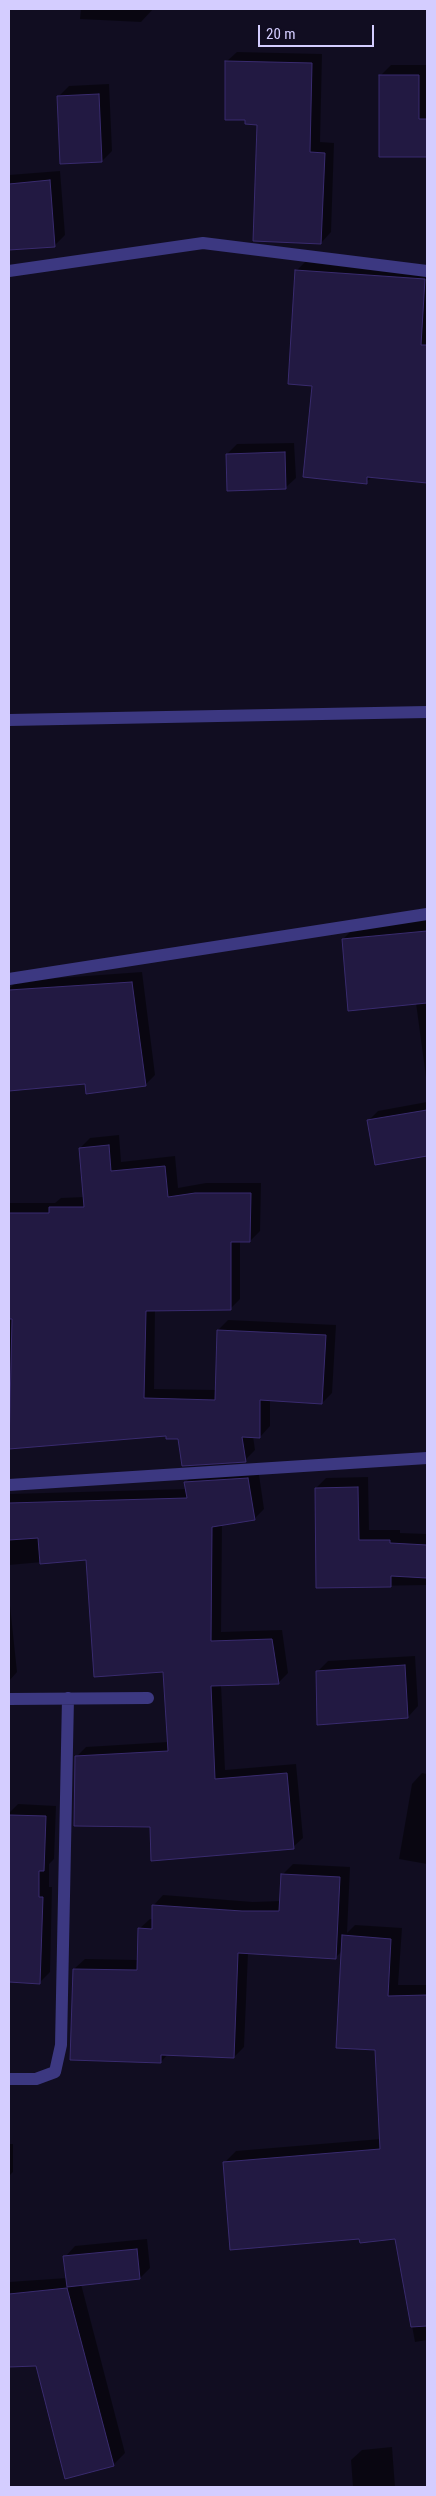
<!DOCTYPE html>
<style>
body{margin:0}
#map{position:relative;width:436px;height:2496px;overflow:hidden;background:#110d21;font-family:"Roboto Condensed",sans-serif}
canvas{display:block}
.frame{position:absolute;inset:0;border:10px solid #d4cdff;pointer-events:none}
.scale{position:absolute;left:258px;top:25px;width:116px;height:22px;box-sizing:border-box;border:2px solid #d4cdff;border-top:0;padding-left:6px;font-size:15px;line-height:18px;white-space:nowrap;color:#d4cdff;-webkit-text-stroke:4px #110d21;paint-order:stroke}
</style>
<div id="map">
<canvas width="436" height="2496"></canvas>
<div class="frame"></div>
<div class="scale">20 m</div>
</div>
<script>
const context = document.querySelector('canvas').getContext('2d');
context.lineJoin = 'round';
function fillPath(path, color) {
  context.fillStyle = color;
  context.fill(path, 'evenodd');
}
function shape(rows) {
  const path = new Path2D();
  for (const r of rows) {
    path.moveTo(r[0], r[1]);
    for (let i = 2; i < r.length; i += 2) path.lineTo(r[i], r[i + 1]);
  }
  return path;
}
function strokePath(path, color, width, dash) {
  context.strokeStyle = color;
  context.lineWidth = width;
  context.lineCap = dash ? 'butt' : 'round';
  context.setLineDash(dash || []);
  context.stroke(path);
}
fillPath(shape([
 [81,9,153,9,141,22,80,19],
 [237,52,322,54,320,142,334,143,331,232,321,243,226,62],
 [391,65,427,65,427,156,380,156,380,76],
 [109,84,112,151,102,161,58,97,69,86],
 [60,171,65,235,55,245,9,249,9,175],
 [307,260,427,268,427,482,372,477,366,482,313,385,296,271],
 [294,443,296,478,285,488,227,454,237,444],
 [427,920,427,1077,426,1077,416,1003,343,939,355,927],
 [142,972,155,1075,145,1085,9,1079,9,989,17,981],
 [427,1102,427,1155,376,1164,368,1121,378,1111],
 [119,1135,121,1162,175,1156,178,1188,206,1183,261,1183,260,1231,250,1241,240,1241,240,1299,230,1309,155,1309,154,1389,217,1390,218,1330,228,1320,336,1325,332,1393,322,1403,270,1400,270,1426,260,1437,253,1436,255,1450,245,1460,168,1434,9,1436,9,1203,55,1203,61,1198,84,1197,80,1148,90,1138],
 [258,1468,264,1509,254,1519,222,1524,221,1632,282,1630,288,1673,278,1683,221,1685,225,1770,296,1764,303,1838,293,1847,151,1825,76,1757,86,1747,168,1742,165,1670,87,1558,9,1565,9,1494,187,1489,186,1482,195,1472],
 [368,1477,369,1530,400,1530,400,1533,427,1534,427,1585,317,1587,316,1488,326,1478],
 [9,1596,17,1672,9,1681],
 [415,1656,418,1706,408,1717,318,1671,328,1661],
 [422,1773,427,1774,427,1864,399,1859,412,1784],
 [18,1804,56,1806,54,1859,49,1864,49,1887,52,1887,50,1972,40,1982,9,1980,9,1813],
 [293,1864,350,1867,347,1933,355,1925,402,1928,398,1985,427,1985,427,2340,415,2342,396,2238,361,2238,225,2162,236,2151,381,2139,376,2048,343,1950,336,1957,248,1953,244,2047,234,2057,168,2054,161,2062,74,1969,85,1959,138,1960,139,1929,150,1919,153,1919,153,1906,163,1895,253,1902,281,1901,282,1875],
 [9,2138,9,2144,13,2144,13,2172,9,2176],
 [147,2239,150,2268,140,2278,81,2284,125,2453,114,2464,66,2477,37,2365,9,2366,9,2282,67,2278,65,2257,75,2246],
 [392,2447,395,2487,353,2487,351,2460,362,2450]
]), '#0007');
const building = shape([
 [225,61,312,63,310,152,325,153,321,244,253,241,257,125,245,124,245,120,225,120,225,61],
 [379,75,419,75,419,119,427,119,427,157,379,157,379,75],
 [99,94,102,162,60,164,57,96,99,94],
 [50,180,55,247,9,250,9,184,50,180],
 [295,270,425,279,421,345,427,345,427,483,367,477,367,484,303,477,312,386,288,384,295,270],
 [285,452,286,489,227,491,226,454,285,452],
 [427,931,427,1003,348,1011,342,939,427,931],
 [132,982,146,1086,86,1094,85,1084,9,1091,9,990,132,982],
 [427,1110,427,1156,375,1165,367,1120,427,1110],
 [109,1145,111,1171,165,1166,168,1197,195,1193,251,1193,250,1242,231,1242,231,1310,146,1311,144,1398,215,1400,217,1330,326,1335,322,1404,260,1400,260,1438,242,1437,246,1462,182,1466,178,1439,166,1439,166,1436,9,1449,12,1319,9,1319,9,1213,49,1213,49,1207,84,1207,79,1148,109,1145],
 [248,1478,255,1520,212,1527,211,1641,272,1639,279,1684,211,1686,215,1779,287,1773,294,1849,151,1861,150,1827,74,1826,75,1756,168,1751,163,1672,94,1677,86,1560,40,1564,38,1538,9,1540,9,1503,187,1498,184,1482,248,1478],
 [358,1487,359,1540,390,1540,390,1543,427,1545,427,1578,391,1576,391,1587,316,1588,315,1488,358,1487],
 [405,1665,408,1718,317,1725,316,1671,405,1665],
 [9,1815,46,1816,44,1871,39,1871,39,1897,43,1897,40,1984,9,1982,9,1815],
 [281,1874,340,1877,336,1959,238,1953,234,2058,161,2055,161,2063,70,2060,73,1969,137,1970,138,1928,152,1929,152,1905,242,1911,279,1911,281,1874],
 [342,1935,391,1939,388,1996,427,1995,427,2326,411,2327,395,2239,360,2243,359,2239,230,2250,223,2162,380,2149,375,2050,336,2048,342,1935],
 [137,2249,140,2279,67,2287,63,2256,137,2249],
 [67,2288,114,2466,65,2479,36,2366,9,2367,9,2294,67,2288]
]);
fillPath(building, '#221942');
strokePath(building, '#392b6e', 1);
strokePath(shape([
 [9,271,203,243,427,271],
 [9,720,427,712],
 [9,979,427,914],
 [9,1485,427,1458],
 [9,1699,148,1698],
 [9,2079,36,2079,55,2072,61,2045,68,1698]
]), '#3c3881', 12);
</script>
